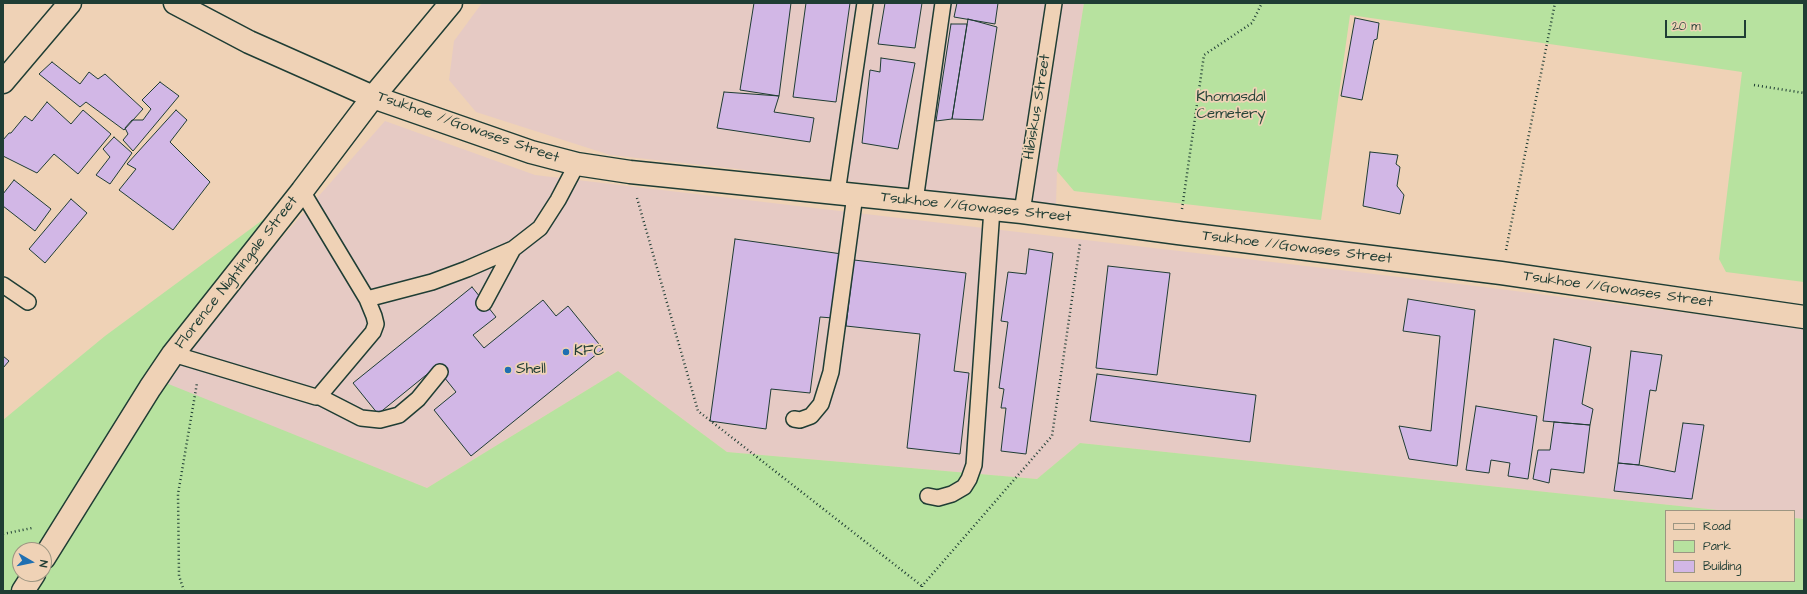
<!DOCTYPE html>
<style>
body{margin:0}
#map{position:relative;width:1807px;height:594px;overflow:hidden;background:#efd2b6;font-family:"Architects Daughter",sans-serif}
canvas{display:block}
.frame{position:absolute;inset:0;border:4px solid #1f3d34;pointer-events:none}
.legend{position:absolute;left:1665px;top:510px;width:130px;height:72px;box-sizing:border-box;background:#efd2b6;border:1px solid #9c9682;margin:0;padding:5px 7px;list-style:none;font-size:12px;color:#1f3d34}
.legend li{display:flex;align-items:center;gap:8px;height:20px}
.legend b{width:20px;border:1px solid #9c9682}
.north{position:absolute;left:12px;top:542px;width:40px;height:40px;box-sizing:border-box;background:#efd2b6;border:1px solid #9c9682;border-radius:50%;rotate:99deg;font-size:11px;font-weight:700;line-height:16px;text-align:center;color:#1f3d34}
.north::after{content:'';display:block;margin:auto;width:14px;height:18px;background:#1f6fb2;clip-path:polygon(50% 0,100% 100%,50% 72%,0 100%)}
.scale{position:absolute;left:1665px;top:20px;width:81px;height:18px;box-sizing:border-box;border:2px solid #1f3d34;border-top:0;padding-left:5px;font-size:12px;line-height:14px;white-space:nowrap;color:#1f3d34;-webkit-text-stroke:3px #efd2b6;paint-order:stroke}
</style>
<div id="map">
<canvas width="1807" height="594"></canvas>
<div class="frame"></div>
<ul class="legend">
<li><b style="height:5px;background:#efd2b6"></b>Road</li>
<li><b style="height:11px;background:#b7e29f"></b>Park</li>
<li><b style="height:11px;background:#d2b7e6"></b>Building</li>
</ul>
<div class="north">N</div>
<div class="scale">20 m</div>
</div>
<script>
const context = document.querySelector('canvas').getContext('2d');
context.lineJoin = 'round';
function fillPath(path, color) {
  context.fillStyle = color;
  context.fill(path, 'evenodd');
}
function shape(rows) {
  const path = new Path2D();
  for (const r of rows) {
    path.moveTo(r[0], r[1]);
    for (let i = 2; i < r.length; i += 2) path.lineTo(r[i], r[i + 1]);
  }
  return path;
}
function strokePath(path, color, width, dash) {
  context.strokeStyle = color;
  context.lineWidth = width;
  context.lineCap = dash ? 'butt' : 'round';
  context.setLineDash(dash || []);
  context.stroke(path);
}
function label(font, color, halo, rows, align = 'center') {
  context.font = font + ' "Architects Daughter",sans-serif';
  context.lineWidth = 3.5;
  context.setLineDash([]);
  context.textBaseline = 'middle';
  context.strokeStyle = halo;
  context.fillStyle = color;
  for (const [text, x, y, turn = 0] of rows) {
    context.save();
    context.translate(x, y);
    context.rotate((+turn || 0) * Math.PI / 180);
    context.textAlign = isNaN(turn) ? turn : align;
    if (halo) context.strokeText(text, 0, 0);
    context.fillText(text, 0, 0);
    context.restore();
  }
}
fillPath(shape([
 [482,3,1084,3,1057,171,1056,204,610,155,476,112,449,80,454,41],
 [385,121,535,175,1484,287,1804,328,1804,519,1794,518,1794,511,1727,511,1080,443,1037,479,727,452,618,371,427,488,156,380]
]), '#e6cac4');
fillPath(shape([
 [1084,3,1804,3,1804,282,1726,272,1719,259,1742,72,1350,15,1321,220,1074,191,1057,171],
 [302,191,156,379,427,488,618,371,727,452,1037,479,1080,443,1727,511,1666,511,1666,581,1794,581,1794,518,1804,519,1804,591,3,591,3,420,105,336],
 [20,550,44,550,44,574,20,574]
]), '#b7e29f');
const building = shape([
 [754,3,791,3,779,96,740,90,754,3],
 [806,3,850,3,836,102,793,97,806,3],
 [885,3,922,3,915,48,878,44,885,3],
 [957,3,998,3,995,24,954,17,957,3],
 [1355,18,1379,23,1377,39,1374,40,1362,100,1341,96,1355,18],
 [968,19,997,27,983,120,952,119,968,19],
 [951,24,967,24,952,119,936,121,951,24],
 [881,58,915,63,898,149,862,143,870,70,880,72,881,58],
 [52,62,80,84,89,72,98,79,105,74,143,109,124,130,86,102,80,107,39,74,52,62],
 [160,82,179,96,133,151,123,140,128,134,125,128,132,120,143,120,151,109,142,100,160,82],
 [724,92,779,96,774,112,814,118,810,142,717,128,724,92],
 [47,102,71,124,83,110,111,134,78,174,54,154,37,173,3,156,3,140,9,133,11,133,25,116,32,121,47,102],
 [176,110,187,120,170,142,210,182,173,230,119,190,136,169,127,164,176,110],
 [114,137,132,153,110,184,96,175,110,157,103,149,114,137],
 [1370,152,1398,155,1396,164,1400,167,1397,186,1404,195,1400,214,1363,206,1370,152],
 [14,180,51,209,35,231,3,206,3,194,14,180],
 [71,199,87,213,45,263,29,249,71,199],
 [735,239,842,254,833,318,820,317,810,393,771,389,766,429,710,421,735,239],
 [1029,249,1053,253,1026,454,1001,451,1006,408,1001,408,1004,389,999,388,1008,322,1001,321,1008,272,1026,274,1029,249],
 [854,260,966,273,954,371,969,373,960,454,907,448,920,334,846,326,854,260],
 [1108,266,1170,273,1157,375,1096,368,1108,266],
 [472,287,496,317,473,335,484,348,543,300,556,316,568,306,603,349,471,456,434,410,456,392,436,367,378,414,353,383,472,287],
 [1408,299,1475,310,1457,466,1409,459,1399,426,1431,431,1440,336,1403,331,1408,299],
 [1554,339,1591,347,1582,404,1593,409,1590,425,1543,421,1554,339],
 [1631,351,1662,355,1656,391,1650,390,1639,465,1618,463,1631,351],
 [3,356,9,361,3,368,3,356],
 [1097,374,1256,395,1250,442,1090,421,1097,374],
 [1476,406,1537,416,1528,479,1508,476,1510,463,1491,460,1489,473,1466,470,1476,406],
 [1554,422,1590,425,1584,473,1551,469,1549,483,1533,479,1538,450,1550,450,1554,422],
 [1683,423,1704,425,1692,499,1614,491,1618,463,1639,465,1675,472,1683,423]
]);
fillPath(building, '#d2b7e6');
strokePath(building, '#1f3d34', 1);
const service = shape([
 [837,193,865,3],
 [915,201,943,3],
 [1022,212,1054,3],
 [3,285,28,302],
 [367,299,432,282,467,269,513,249,540,228,558,200,577,164],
 [484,303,513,249],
 [173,354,316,397,320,395,373,332,376,324,374,316,367,299,302,191],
 [318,396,361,418,380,420,399,415,418,399,440,372],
 [794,419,800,420,811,416,821,404,831,372,855,195],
 [928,496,938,498,952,494,964,487,969,479,974,465,992,209]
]);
const minor = shape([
 [3,82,70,3]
]);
const tertiary = shape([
 [175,3,249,42,373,97,531,152,577,164,630,172,1022,212,1178,233,1501,273,1804,317]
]);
const secondary = shape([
 [44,558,150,388,173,354,302,191,373,97,451,3],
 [23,591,34,574]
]);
strokePath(service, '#1f3d34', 18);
strokePath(minor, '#1f3d34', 25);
strokePath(tertiary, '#1f3d34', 25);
strokePath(secondary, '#1f3d34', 25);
strokePath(shape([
 [1754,85,1804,93],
 [637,198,698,411,922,586],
 [1182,209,1204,55,1252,23,1262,3],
 [1506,250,1555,3],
 [3,534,32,528],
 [184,591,179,576,178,494,197,383],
 [922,591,922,586,1052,436,1080,244]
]), '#1f3d34', 2.5, [1, 3]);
strokePath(service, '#efd2b6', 15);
strokePath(minor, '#efd2b6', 22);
strokePath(tertiary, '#efd2b6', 22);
strokePath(secondary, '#efd2b6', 22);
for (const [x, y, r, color] of [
 [566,352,4,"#1f6fb2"],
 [508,370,4,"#1f6fb2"]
]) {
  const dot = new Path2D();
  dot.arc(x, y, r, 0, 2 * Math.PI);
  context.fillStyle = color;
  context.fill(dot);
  strokePath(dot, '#efd2b6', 1.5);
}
label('15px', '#274539', '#efd2b6', [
 ["Khomasdal",1231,98],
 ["Cemetery",1231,115]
]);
label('15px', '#1f3d34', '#efd2b6', [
 ["Hibiskus Street",1038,107,-81],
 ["Tsukhoe //Gowases Street",468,128,19],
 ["Tsukhoe //Gowases Street",976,208,6],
 ["Tsukhoe //Gowases Street",1297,248,7],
 ["Florence Nightingale Street",237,273,-52],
 ["Tsukhoe //Gowases Street",1618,290,8]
]);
label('15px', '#1f3d34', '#efd2b6', [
 ["KFC",574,352],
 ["Shell",516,370]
], 'left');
</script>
